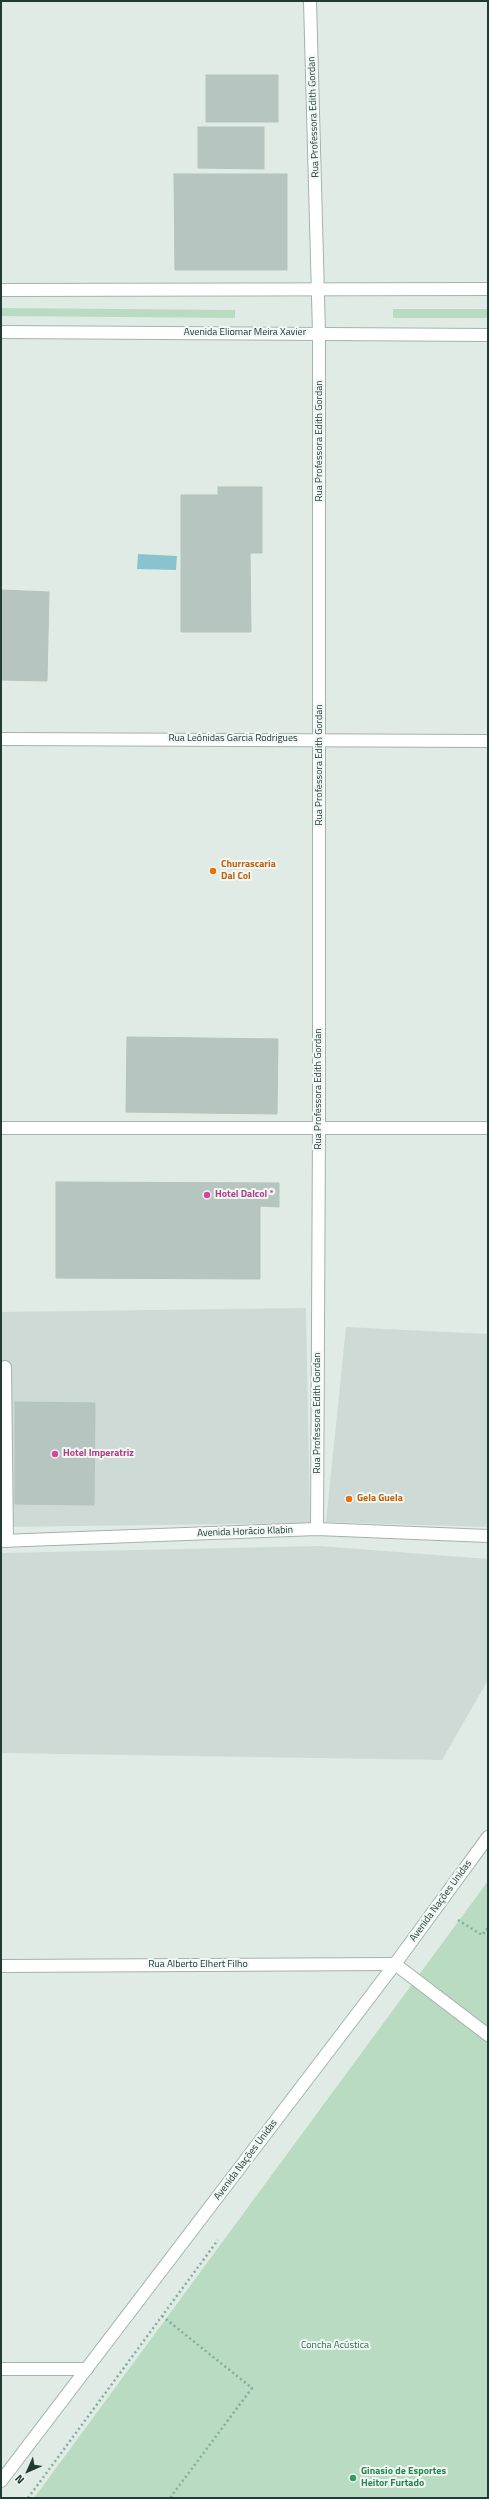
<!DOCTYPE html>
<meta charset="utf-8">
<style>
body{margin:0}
#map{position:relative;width:489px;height:2499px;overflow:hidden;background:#e0ebe6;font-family:"Titillium Web",sans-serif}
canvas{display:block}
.frame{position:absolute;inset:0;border:2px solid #213a34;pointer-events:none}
.north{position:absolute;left:8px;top:2451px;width:40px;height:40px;-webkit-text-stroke:3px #f0f7f4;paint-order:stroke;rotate:225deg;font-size:11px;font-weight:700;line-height:16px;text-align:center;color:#213a34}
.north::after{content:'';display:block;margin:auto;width:14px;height:18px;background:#213a34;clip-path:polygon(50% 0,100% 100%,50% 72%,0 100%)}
</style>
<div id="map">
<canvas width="489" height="2499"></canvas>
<div class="frame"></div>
<div class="north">N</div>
</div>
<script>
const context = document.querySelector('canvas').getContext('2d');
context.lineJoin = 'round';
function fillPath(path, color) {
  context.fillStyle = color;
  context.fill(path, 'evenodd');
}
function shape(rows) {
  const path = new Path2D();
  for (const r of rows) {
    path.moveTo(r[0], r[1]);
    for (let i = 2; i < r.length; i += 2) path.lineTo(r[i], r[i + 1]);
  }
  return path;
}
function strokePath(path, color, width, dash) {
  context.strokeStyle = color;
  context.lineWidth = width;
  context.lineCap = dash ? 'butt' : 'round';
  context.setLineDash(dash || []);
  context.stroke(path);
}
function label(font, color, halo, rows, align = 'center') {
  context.font = font + ' "Titillium Web",sans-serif';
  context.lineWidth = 4;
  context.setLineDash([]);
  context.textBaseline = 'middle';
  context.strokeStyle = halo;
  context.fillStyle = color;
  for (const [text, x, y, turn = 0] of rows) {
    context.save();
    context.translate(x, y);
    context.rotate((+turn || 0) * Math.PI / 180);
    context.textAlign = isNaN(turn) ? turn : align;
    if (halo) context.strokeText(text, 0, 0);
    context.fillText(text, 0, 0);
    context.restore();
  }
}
fillPath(shape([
 [306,1308,310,1523,1,1527,1,1312],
 [346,1327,488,1334,488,1527,326,1522],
 [320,1546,488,1559,488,1680,442,1760,1,1753,1,1553]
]), '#cedad5');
fillPath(shape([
 [1,308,235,310,235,318,1,316],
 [393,309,488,309,488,318,393,318],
 [488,1881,488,2498,34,2498]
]), '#b9dbc2');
fillPath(shape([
 [138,554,177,556,176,570,137,569]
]), '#89c4ce');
const building = shape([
 [206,75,278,75,278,122,206,122,206,75],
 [198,127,264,127,264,169,198,168,198,127],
 [174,174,287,174,287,270,175,270,174,174],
 [218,487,262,487,262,553,250,553,251,632,181,632,181,495,218,495,218,487],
 [1,590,49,592,47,681,1,680,1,590],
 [127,1037,278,1039,277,1114,126,1112,127,1037],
 [56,1182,279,1183,279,1207,260,1206,260,1279,56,1278,56,1182],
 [15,1402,95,1403,94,1505,15,1504,15,1402]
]);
fillPath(building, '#b6c5bf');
strokePath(building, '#b3c4bd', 1);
const service = shape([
 [5,1367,7,1541]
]);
const minor = shape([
 [1,739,488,741],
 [317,1529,319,1128],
 [395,1964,488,2035],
 [1,2369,87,2369]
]);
const tertiary = shape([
 [310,1,319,333,319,1128],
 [1,1128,488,1128],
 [1,1541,317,1529,488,1536],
 [1,1966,395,1964]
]);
const secondary = shape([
 [1,290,488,289],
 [1,332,488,335],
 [1,2481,395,1964,488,1837]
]);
strokePath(service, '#a3b2ad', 14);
strokePath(minor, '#a3b2ad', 14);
strokePath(tertiary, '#a3b2ad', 14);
strokePath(secondary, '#9fb6ae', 14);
strokePath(shape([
 [458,1920,482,1935,488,1928],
 [162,2316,252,2388,170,2498],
 [28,2498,218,2240]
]), '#81ad9f', 2.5, [2, 3]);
strokePath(service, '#fff', 12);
strokePath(minor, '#fff', 12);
strokePath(tertiary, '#fff', 12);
strokePath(secondary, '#fff', 12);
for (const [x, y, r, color] of [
 [213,871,4,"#e8710a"],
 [207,1195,4,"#d1479c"],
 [55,1454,4,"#d1479c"],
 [349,1499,4,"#e8710a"],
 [353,2478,4,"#2e9e5b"]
]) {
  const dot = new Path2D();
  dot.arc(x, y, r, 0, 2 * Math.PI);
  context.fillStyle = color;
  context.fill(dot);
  strokePath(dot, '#f0f7f4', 1.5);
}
label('10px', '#213a34', '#f0f7f4', [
 ["Rua Professora Edith Gordan",314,117,-92],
 ["Avenida Eliomar Meira Xavier",245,333],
 ["Rua Professora Edith Gordan",320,441,-90],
 ["Rua Leônidas Garcia Rodrigues",233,739],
 ["Rua Professora Edith Gordan",320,765,-90],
 ["Rua Professora Edith Gordan",319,1089,-90],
 ["Rua Professora Edith Gordan",318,1413,-90],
 ["Avenida Horácio Klabin",245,1532,-2],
 ["Avenida Nações Unidas",441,1901,-54],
 ["Rua Alberto Elhert Filho",198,1965],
 ["Avenida Nações Unidas",246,2160,-53]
]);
label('bold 10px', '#c56008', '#f0f7f4', [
 ["Churrascaria",221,865],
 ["Dal Col",221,877],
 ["Gela Guela",357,1499]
], 'left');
label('bold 10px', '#b23c85', '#f0f7f4', [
 ["Hotel Dalcol *",215,1195],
 ["Hotel Imperatriz",63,1454]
], 'left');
label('10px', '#2d7047', '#f0f7f4', [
 ["Concha Acústica",335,2346]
]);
label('bold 10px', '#27864d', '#f0f7f4', [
 ["Ginasio de Esportes",361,2472],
 ["Heitor Furtado",361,2484]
], 'left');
</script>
